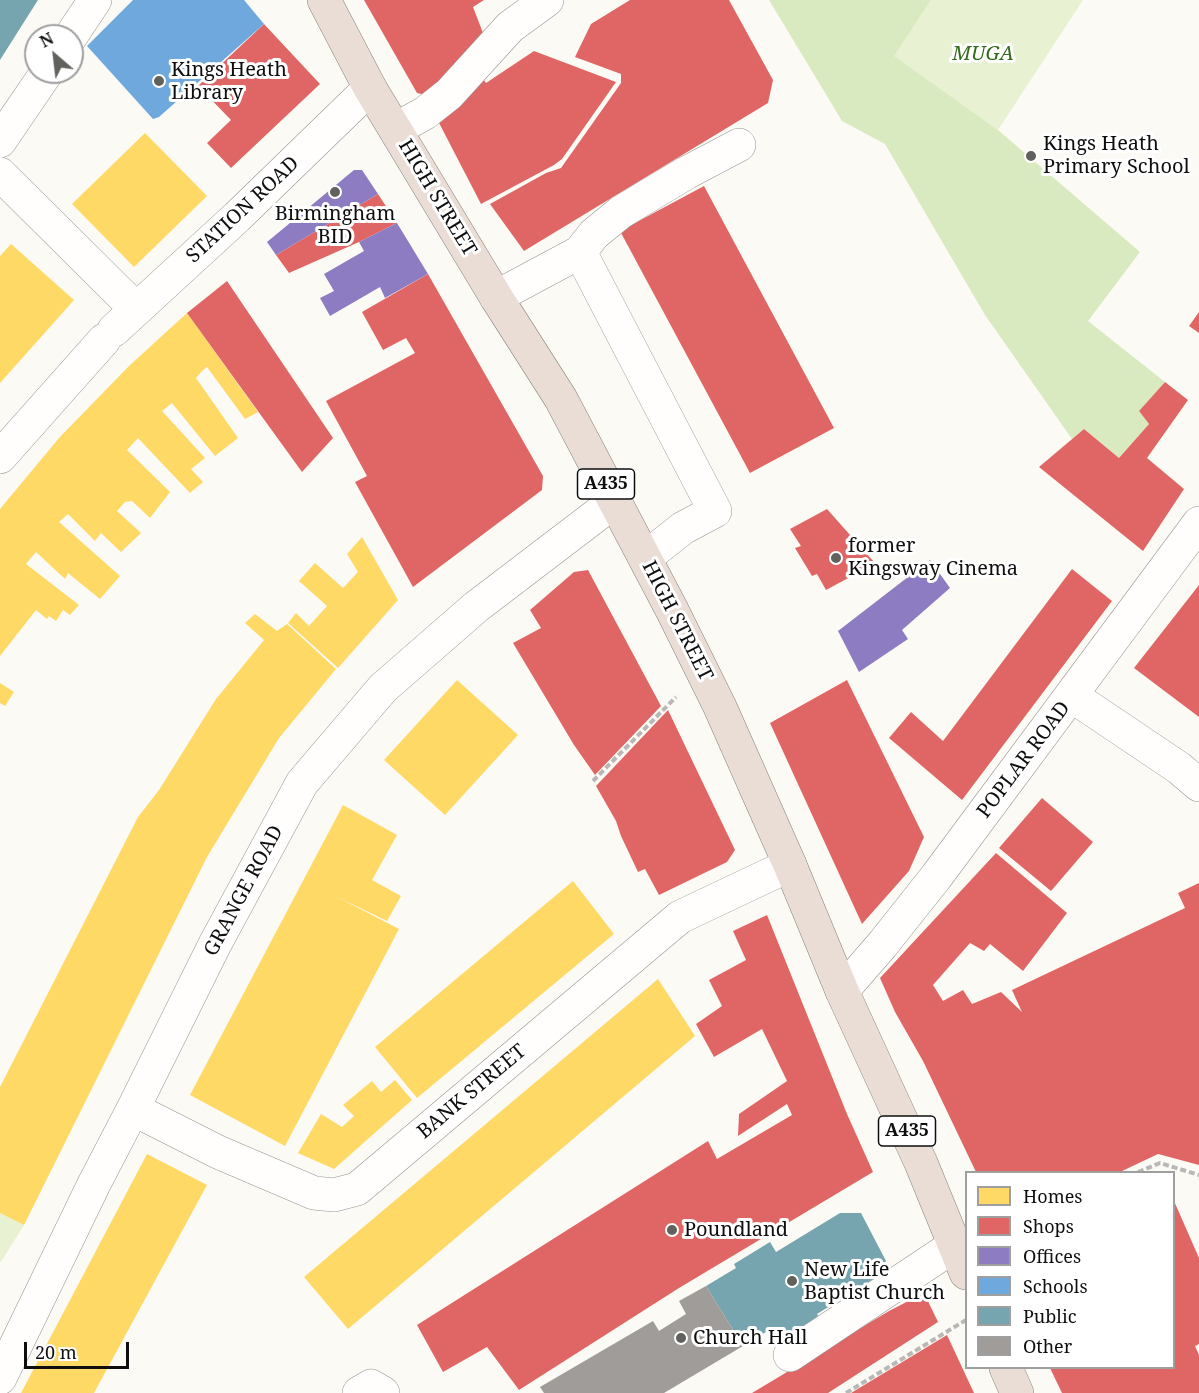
<!DOCTYPE html>
<style>
body{margin:0}
#map{position:relative;width:1199px;height:1393px;overflow:hidden;background:#fcfaf4;font-family:"Noto Serif",serif}
canvas{display:block}
.legend{position:absolute;left:965px;top:1171px;width:210px;height:198px;box-sizing:border-box;background:#fff;border:2px solid #9f9f9f;margin:0;padding:8px 10px;list-style:none;font-size:18px;color:#0e0e0e}
.legend li{display:flex;align-items:center;gap:12px;height:30px}
.legend b{width:30px;border:2px solid #9f9f9f}
.north{position:absolute;left:24px;top:24px;width:60px;height:60px;box-sizing:border-box;background:#fff;border:2px solid #9f9f9f;border-radius:50%;rotate:332deg;font-size:16px;font-weight:700;line-height:24px;text-align:center;color:#0e0e0e}
.north::after{content:'';display:block;margin:auto;width:21px;height:27px;background:#61615e;clip-path:polygon(50% 0,100% 100%,50% 72%,0 100%)}
.scale{position:absolute;left:24px;top:1342px;width:105px;height:27px;box-sizing:border-box;border:3px solid #0e0e0e;border-top:0;padding-left:8px;font-size:18px;line-height:21px;white-space:nowrap;color:#0e0e0e;-webkit-text-stroke:4px #fff;paint-order:stroke}
</style>
<div id="map">
<canvas width="1199" height="1393"></canvas>
<ul class="legend">
<li><b style="height:16px;background:#ffd966"></b>Homes</li>
<li><b style="height:16px;background:#e06666"></b>Shops</li>
<li><b style="height:16px;background:#8e7cc3"></b>Offices</li>
<li><b style="height:16px;background:#6fa8dc"></b>Schools</li>
<li><b style="height:16px;background:#76a5af"></b>Public</li>
<li><b style="height:16px;background:#9f9c99"></b>Other</li>
</ul>
<div class="north">N</div>
<div class="scale">20 m</div>
</div>
<script>
const context = document.querySelector('canvas').getContext('2d');
context.lineJoin = 'round';
function fillPath(path, color) {
  context.fillStyle = color;
  context.fill(path, 'evenodd');
}
function shape(rows) {
  const path = new Path2D();
  for (const r of rows) {
    path.moveTo(r[0], r[1]);
    for (let i = 2; i < r.length; i += 2) path.lineTo(r[i], r[i + 1]);
  }
  return path;
}
function strokePath(path, color, width, dash) {
  context.strokeStyle = color;
  context.lineWidth = width;
  context.lineCap = dash ? 'butt' : 'round';
  context.setLineDash(dash || []);
  context.stroke(path);
}
function label(font, color, halo, rows, align = 'center') {
  context.font = font + ' "Noto Serif",serif';
  context.lineWidth = 6;
  context.setLineDash([]);
  context.textBaseline = 'middle';
  context.strokeStyle = halo;
  context.fillStyle = color;
  for (const [text, x, y, turn = 0] of rows) {
    context.save();
    context.translate(x, y);
    context.rotate((+turn || 0) * Math.PI / 180);
    context.textAlign = isNaN(turn) ? turn : align;
    if (halo) context.strokeText(text, 0, 0);
    context.fillText(text, 0, 0);
    context.restore();
  }
}
fillPath(shape([
 [931,0,1083,0,998,130,893,56],
 [0,1213,24,1225,1,1262,0,1261]
]), '#e8f2d2');
fillPath(shape([
 [769,0,931,0,894,56,998,130,1140,252,1088,321,1165,382,1139,411,1149,424,1119,458,1084,429,1072,439,985,315,885,144,842,121]
]), '#d9eac0');
fillPath(shape([
 [145,133,207,196,134,267,72,204],
 [11,244,74,300,0,383,0,256],
 [187,313,258,412,245,419,207,367,202,371,196,378,238,438,215,456,172,403,162,411,205,458,191,469,203,482,190,493,138,438,127,450,170,492,150,518,132,501,125,502,117,511,141,533,121,552,101,533,95,541,68,514,59,522,120,576,100,599,68,573,65,579,36,552,26,564,79,605,70,615,63,610,56,621,49,616,47,619,36,610,0,656,0,509,59,438,129,366],
 [362,537,398,600,338,668,288,623,296,613,309,626,327,606,299,581,315,563,343,588,358,572,347,554],
 [255,614,277,631,287,624,336,669,279,738,207,857,24,1225,0,1213,0,1087,138,817,159,790,216,699,264,640,245,623],
 [457,680,518,735,445,815,384,760],
 [0,683,14,692,5,706,0,703],
 [343,805,397,835,372,880,401,896,387,921,335,896,399,929,285,1146,190,1095],
 [573,881,614,934,417,1098,375,1047],
 [658,979,695,1036,348,1329,304,1277],
 [395,1080,412,1100,334,1169,298,1153,321,1114,342,1127,354,1116,343,1105,372,1081,381,1092],
 [147,1154,207,1185,94,1393,21,1393]
]), '#ffd966');
fillPath(shape([
 [364,0,484,0,473,7,483,33,430,96,417,93],
 [630,0,729,0,773,80,768,103,524,251,490,204,546,173,561,168,621,83,621,74,575,57,591,24],
 [264,24,320,84,231,168,207,143,231,120,198,86],
 [534,51,616,82,562,159,554,165,481,204,437,119,478,72,486,83],
 [704,186,834,428,750,473,620,231],
 [378,194,397,223,359,242,289,273,276,255],
 [428,274,543,476,542,490,413,587,355,482,367,476,326,401,415,353,406,338,383,350,362,312],
 [227,281,333,438,302,472,187,313],
 [1199,312,1199,333,1189,326],
 [1165,382,1188,400,1147,458,1184,489,1143,551,1039,467,1084,429,1119,458,1149,424,1139,411],
 [827,509,882,571,875,577,867,568,826,590,817,574,812,576,795,548,801,546,790,529],
 [1072,569,1112,601,962,800,889,738,911,712,943,741],
 [588,570,661,706,595,775,574,745,513,643,541,628,530,610,574,572],
 [1199,585,1199,717,1134,668],
 [847,680,924,837,909,871,862,924,770,723],
 [668,710,735,850,727,862,659,895,645,869,638,872,621,836,616,821,596,786],
 [1042,798,1093,842,1051,891,999,848],
 [996,853,1067,913,1023,971,990,944,984,951,970,943,933,985,943,1001,963,990,972,1004,1001,992,1022,1012,1012,990,1185,908,1178,893,1199,883,1199,1165,1158,1154,1120,1172,976,1172,923,1061,895,1012,880,978],
 [767,915,847,1114,873,1172,679,1288,519,1390,487,1347,443,1372,417,1325,708,1141,717,1159,792,1115,787,1104,738,1136,739,1114,787,1081,762,1029,714,1057,696,1024,722,1006,709,980,746,960,733,931],
 [1174,1201,1199,1258,1199,1344,1195,1346,1199,1355,1199,1393,1062,1393,1050,1368,1174,1368],
 [924,1293,938,1322,828,1393,752,1393,889,1311],
 [947,1335,974,1393,851,1393]
]), '#e06666');
fillPath(shape([
 [354,170,362,170,378,194,276,255,267,242],
 [397,223,428,274,385,298,380,287,330,316,320,298,334,291,324,274,364,251,359,242],
 [930,560,950,588,902,630,908,639,859,672,838,631]
]), '#8e7cc3');
fillPath(shape([
 [133,0,244,0,264,24,159,117,153,119,87,46]
]), '#6fa8dc');
fillPath(shape([
 [0,0,38,0,0,60],
 [840,1213,861,1213,886,1261,878,1276,817,1314,823,1324,785,1347,774,1327,743,1346,706,1286,736,1268,734,1264,770,1242,776,1252]
]), '#76a5af');
fillPath(shape([
 [706,1286,743,1346,664,1393,544,1393,540,1387,653,1321,659,1331,686,1314,679,1301]
]), '#9f9c99');
const minor = shape([
 [71,36,95,0],
 [396,129,425,113,449,94,510,27,547,0],
 [0,141,47,72],
 [0,174,136,309],
 [579,253,594,234,621,212,686,173,739,145],
 [496,297,580,252,715,511,683,528,645,558],
 [114,330,237,217,370,88],
 [0,457,104,340],
 [1072,696,1179,768,1199,785],
 [842,991,882,945,936,877,1199,523],
 [133,1109,218,1152,314,1193,334,1195,357,1189,680,917,790,865],
 [790,1355,955,1245],
 [0,1378,94,1184,133,1109,215,944,302,783,383,688,476,607,615,501],
 [359,1393,371,1386,383,1393]
]);
const highway = shape([
 [324,0,370,88,496,297,561,399,672,610,720,707,790,865,842,991,921,1163,966,1273],
 [1006,1368,1017,1393]
]);
strokePath(minor, '#959492', 34);
strokePath(highway, '#82827f', 34);
strokePath(shape([
 [593,781,676,697],
 [1138,1172,1160,1163,1199,1175],
 [846,1393,966,1320]
]), '#b8b8b7', 4, [6, 3]);
strokePath(minor, '#fffefd', 33);
strokePath(highway, '#eaddd5', 33);
for (const [x, y, r, color] of [
 [159,81,6,"#61615e"],
 [1031,156,6,"#61615e"],
 [335,192,6,"#61615e"],
 [836,558,6,"#61615e"],
 [672,1230,6,"#61615e"],
 [792,1281,6,"#61615e"],
 [681,1338,6,"#61615e"]
]) {
  const dot = new Path2D();
  dot.arc(x, y, r, 0, 2 * Math.PI);
  context.fillStyle = color;
  context.fill(dot);
  strokePath(dot, '#fff', 2);
}
for (const [x, y, w] of [
 [606,484,57],
 [907,1131,57]
]) {
  const box = new Path2D();
  box.roundRect(x - w / 2, y - 15, w, 30, 4.5);
  context.fillStyle = '#fff';
  context.fill(box);
  strokePath(box, '#0e0e0e', 1.5);
}
label('bold 18px', '#0e0e0e', null, [
 ["A435",606,484],
 ["A435",907,1131]
]);
label('italic 20px', '#336a1b', '#fff', [
 ["MUGA",983,54]
]);
label('20px', '#0e0e0e', '#fff', [
 ["Kings Heath",171,70],
 ["Library",171,93],
 ["Kings Heath",1043,144],
 ["Primary School",1043,167],
 ["Birmingham",335,214,"center"],
 ["BID",335,237,"center"],
 ["former",848,546],
 ["Kingsway Cinema",848,569],
 ["Poundland",684,1230],
 ["New Life",804,1270],
 ["Baptist Church",804,1293],
 ["Church Hall",693,1338]
], 'left');
label('20px', '#0e0e0e', '#fff', [
 ["HIGH STREET",437,198,59],
 ["STATION ROAD",243,210,-43],
 ["HIGH STREET",677,621,63],
 ["POPLAR ROAD",1024,760,-53],
 ["GRANGE ROAD",244,891,-62],
 ["BANK STREET",472,1092,-40]
]);
</script>
